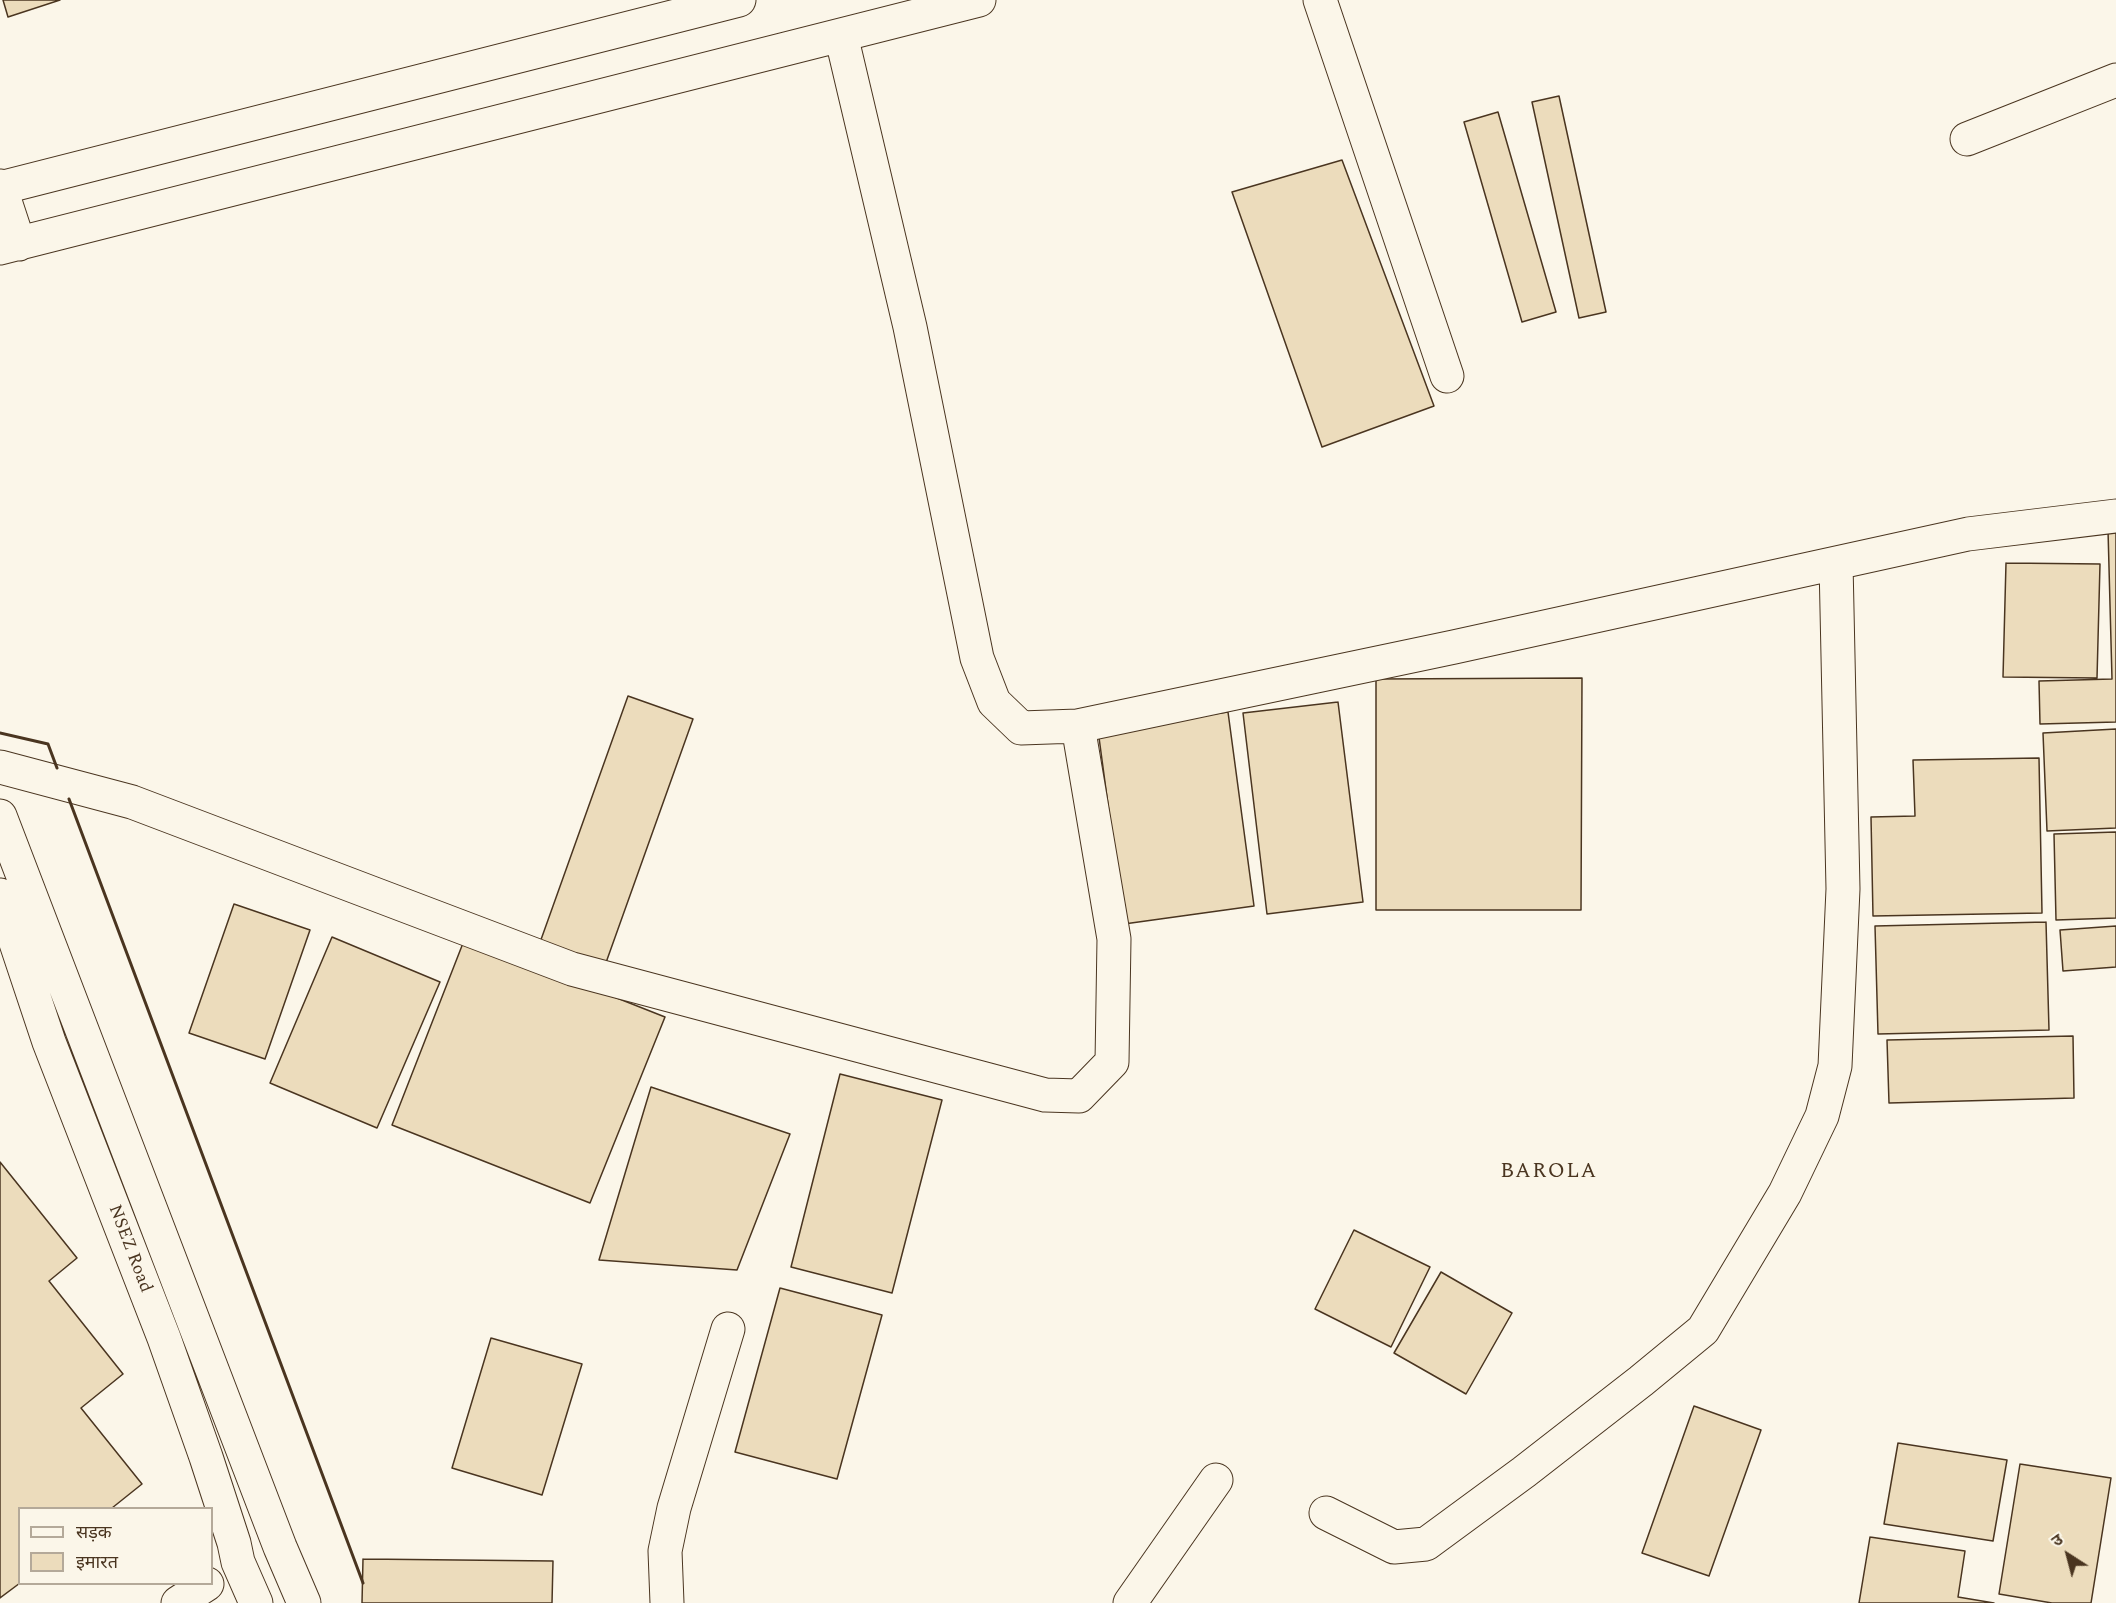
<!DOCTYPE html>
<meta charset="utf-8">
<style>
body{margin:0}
#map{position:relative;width:2116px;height:1603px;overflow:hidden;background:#fbf6e9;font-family:Spectral,"Noto Sans Devanagari",serif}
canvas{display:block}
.legend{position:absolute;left:18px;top:1507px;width:195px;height:78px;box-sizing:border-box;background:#fbf6e9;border:2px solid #b4a999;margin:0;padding:8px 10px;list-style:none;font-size:18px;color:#4a3520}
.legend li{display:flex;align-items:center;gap:12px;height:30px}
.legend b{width:30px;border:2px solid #b4a999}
.north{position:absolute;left:2038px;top:1525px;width:60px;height:60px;-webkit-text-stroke:4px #fbf6e9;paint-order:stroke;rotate:324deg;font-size:16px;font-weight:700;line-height:24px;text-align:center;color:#4a3520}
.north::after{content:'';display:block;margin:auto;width:21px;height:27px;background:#4a3520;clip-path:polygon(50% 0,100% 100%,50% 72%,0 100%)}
</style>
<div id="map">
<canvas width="2116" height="1603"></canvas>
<ul class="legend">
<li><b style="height:8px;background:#fbf6e9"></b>सड़क</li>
<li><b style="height:16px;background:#ecdcbc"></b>इमारत</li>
</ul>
<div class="north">उ</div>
</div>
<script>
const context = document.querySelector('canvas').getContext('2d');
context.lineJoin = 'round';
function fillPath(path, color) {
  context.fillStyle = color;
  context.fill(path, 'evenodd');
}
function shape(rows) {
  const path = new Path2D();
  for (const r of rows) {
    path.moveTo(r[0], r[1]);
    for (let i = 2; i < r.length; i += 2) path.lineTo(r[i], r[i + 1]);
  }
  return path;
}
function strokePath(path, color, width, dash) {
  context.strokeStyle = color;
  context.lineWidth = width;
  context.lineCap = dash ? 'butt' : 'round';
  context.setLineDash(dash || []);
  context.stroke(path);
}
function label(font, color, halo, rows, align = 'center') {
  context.font = font + ' Spectral,serif';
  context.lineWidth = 4.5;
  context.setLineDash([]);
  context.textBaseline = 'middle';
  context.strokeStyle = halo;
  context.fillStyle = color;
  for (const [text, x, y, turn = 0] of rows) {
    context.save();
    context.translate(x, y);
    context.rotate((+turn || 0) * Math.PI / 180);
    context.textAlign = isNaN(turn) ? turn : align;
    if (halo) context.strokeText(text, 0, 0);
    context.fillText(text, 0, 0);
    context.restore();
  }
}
const building = shape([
 [3,0,60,0,8,17,3,0],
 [1559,96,1606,312,1579,318,1532,102,1559,96],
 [1498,112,1556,312,1522,322,1464,122,1498,112],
 [1342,160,1434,406,1322,447,1232,192,1342,160],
 [2108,530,2116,530,2116,722,2040,724,2039,681,2112,679,2108,530],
 [2006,563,2100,564,2097,678,2003,677,2006,563],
 [1582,678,1581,910,1376,910,1376,679,1582,678],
 [628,696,693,719,603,971,538,948,628,696],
 [1338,702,1363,902,1267,914,1243,713,1338,702],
 [1228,712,1254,906,1124,924,1098,730,1228,712],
 [2116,729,2116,828,2047,831,2043,733,2116,729],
 [2039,758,2042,913,1873,916,1871,817,1915,816,1913,760,2039,758],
 [2116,832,2116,918,2056,920,2054,834,2116,832],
 [234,904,310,930,265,1059,189,1033,234,904],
 [2046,922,2049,1030,1878,1034,1875,926,2046,922],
 [2116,926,2116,967,2063,971,2060,930,2116,926],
 [332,937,440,982,377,1128,270,1083,332,937],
 [465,938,665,1017,590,1203,392,1125,465,938],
 [2073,1036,2074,1098,1889,1103,1887,1040,2073,1036],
 [840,1074,942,1100,892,1293,791,1267,840,1074],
 [651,1087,790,1134,737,1270,599,1260,651,1087],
 [0,1162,77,1258,49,1281,123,1374,81,1408,142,1484,112,1508,20,1508,20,1583,0,1598,0,1162],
 [1354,1230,1430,1267,1391,1347,1315,1309,1354,1230],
 [1441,1272,1512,1313,1466,1394,1394,1353,1441,1272],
 [780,1288,882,1315,837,1479,735,1452,780,1288],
 [491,1338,582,1364,542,1495,452,1468,491,1338],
 [1694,1406,1761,1430,1709,1576,1642,1553,1694,1406],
 [1898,1443,2007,1460,1993,1541,1884,1524,1898,1443],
 [2020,1464,2111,1478,2091,1603,2052,1603,1999,1594,2020,1464],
 [1870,1537,1965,1551,1958,1597,1994,1603,1859,1603,1870,1537],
 [363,1559,553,1561,552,1603,362,1603,363,1559]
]);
fillPath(building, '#ecdcbc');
strokePath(building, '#4a3520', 1.5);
const minor = shape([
 [1320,0,1447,376],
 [841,35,910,327,977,658,994,702,1021,728,1078,726,1454,647,1968,534,2116,516],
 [1967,139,2116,80],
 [0,186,19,244],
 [0,188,739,0],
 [0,248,979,0],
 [0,767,132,802,572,969,1045,1095,1079,1096,1112,1062,1114,939,1078,726],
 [0,816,280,1547,304,1603],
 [0,895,49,1042,164,1338,206,1457,234,1543,238,1562,256,1603],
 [1326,1513,1394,1547,1426,1544,1524,1472,1641,1381,1703,1330,1785,1193,1822,1116,1835,1066,1843,889,1836,563],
 [178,1603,207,1584],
 [667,1603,665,1551,674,1508,728,1329],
 [1130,1603,1216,1480]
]);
strokePath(minor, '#4a3520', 35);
strokePath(minor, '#fbf6e9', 33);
strokePath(shape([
 [0,733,48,744,57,768],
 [69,799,363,1583]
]), '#4a3520', 3);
label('18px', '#4a3520', '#fbf6e9', [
 ["NSEZ Road",129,1249,69]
]);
context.letterSpacing = '1.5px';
label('21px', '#4a3520', '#fbf6e9', [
 ["BAROLA",1549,1173]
]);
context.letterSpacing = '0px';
</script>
